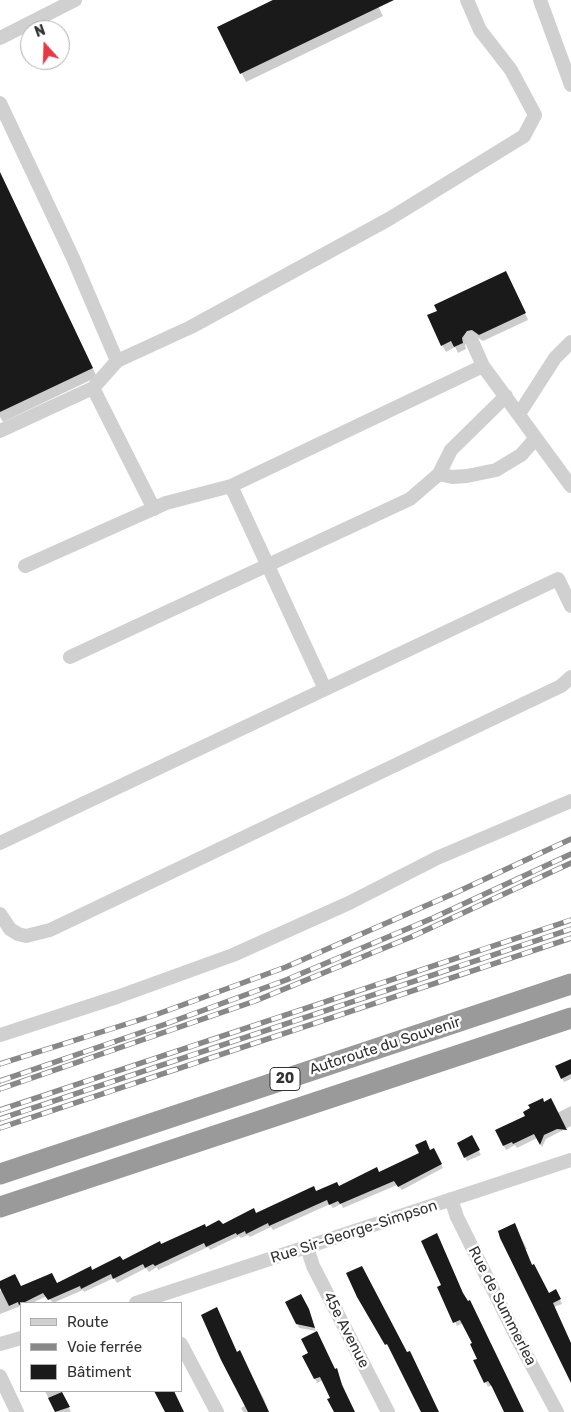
<!DOCTYPE html>
<meta charset="utf-8">
<style>
body{margin:0}
#map{position:relative;width:571px;height:1412px;overflow:hidden;background:#fff;font-family:Rubik,sans-serif}
canvas{display:block}
.legend{position:absolute;left:20px;top:1302px;width:162px;height:90px;box-sizing:border-box;background:#fff;border:1px solid #adadad;margin:0;padding:6px 9px;list-style:none;font-size:15px;color:#333}
.legend li{display:flex;align-items:center;gap:10px;height:25px}
.legend b{width:25px;border:1px solid #adadad}
.north{position:absolute;left:20px;top:20px;width:50px;height:50px;box-sizing:border-box;background:#fff;border:1px solid #adadad;border-radius:50%;rotate:340deg;font-size:14px;font-weight:700;line-height:20px;text-align:center;color:#333}
.north::after{content:'';display:block;margin:auto;width:18px;height:22px;background:#e63946;clip-path:polygon(50% 0,100% 100%,50% 72%,0 100%)}
</style>
<div id="map">
<canvas width="571" height="1412"></canvas>
<ul class="legend">
<li><b style="height:6px;background:#d0d0d0"></b>Route</li>
<li><b style="height:6px;background:#888"></b>Voie ferrée</li>
<li><b style="height:14px;background:#1a1a1a"></b>Bâtiment</li>
</ul>
<div class="north">N</div>
</div>
<script>
const context = document.querySelector('canvas').getContext('2d');
context.lineJoin = 'round';
function fillPath(path, color) {
  context.fillStyle = color;
  context.fill(path, 'evenodd');
}
function shape(rows) {
  const path = new Path2D();
  for (const r of rows) {
    path.moveTo(r[0], r[1]);
    for (let i = 2; i < r.length; i += 2) path.lineTo(r[i], r[i + 1]);
  }
  return path;
}
function strokePath(path, color, width, dash) {
  context.strokeStyle = color;
  context.lineWidth = width;
  context.lineCap = dash ? 'butt' : 'round';
  context.setLineDash(dash || []);
  context.stroke(path);
}
function label(font, color, halo, rows, align = 'center') {
  context.font = font + ' Rubik,sans-serif';
  context.lineWidth = 5;
  context.setLineDash([]);
  context.textBaseline = 'middle';
  context.strokeStyle = halo;
  context.fillStyle = color;
  for (const [text, x, y, turn = 0] of rows) {
    context.save();
    context.translate(x, y);
    context.rotate((+turn || 0) * Math.PI / 180);
    context.textAlign = isNaN(turn) ? turn : align;
    if (halo) context.strokeText(text, 0, 0);
    context.fillText(text, 0, 0);
    context.restore();
  }
}
fillPath(shape([
 [272,0,375,0,383,16,246,82,219,28],
 [0,173,97,377,3,422,0,417],
 [509,279,528,320,483,341,477,337,471,338,465,345,466,349,458,353,455,347,446,352,442,345],
 [571,1060,571,1079,564,1082,562,1078],
 [544,1103,557,1113,571,1106,571,1126,546,1139,542,1147,537,1138,517,1148,515,1145,506,1150,496,1131,527,1117],
 [471,1137,481,1155,467,1161,465,1157],
 [430,1152,436,1154,443,1168,402,1190,397,1185,343,1208,341,1204,333,1208,330,1204,273,1230,271,1227,250,1237,248,1235,241,1238,239,1236,210,1250,208,1247,158,1270,157,1267,149,1272,146,1268,117,1283,114,1278,84,1292,83,1290,53,1303,47,1296,32,1303,21,1303,21,1306,0,1314,0,1291,2,1290,0,1282,21,1288,57,1284,122,1262,206,1228,222,1225,379,1174],
 [514,1224,527,1249,524,1250,549,1294,556,1291,562,1304,554,1307,571,1345,571,1377,500,1231],
 [464,1297,523,1412,507,1412,492,1385,488,1387,475,1361,479,1359,474,1344,463,1323,457,1326,455,1322],
 [303,1300,316,1331,299,1328,297,1323],
 [239,1352,264,1399,269,1412,243,1412,241,1408,246,1405,237,1353],
 [304,1356,336,1369,354,1412,335,1412,332,1398,323,1380,317,1383],
 [45,1391,61,1391,71,1412,55,1412]
]), '#0003');
fillPath(shape([
 [273,0,394,0,240,74,217,27],
 [0,172,93,368,0,412],
 [506,271,526,313,479,335,472,330,467,331,462,338,463,343,454,347,451,341,441,346,427,315,437,311,434,305],
 [571,1059,571,1074,561,1079,555,1066],
 [543,1098,544,1102,551,1098,567,1130,557,1129,544,1135,540,1145,534,1134,513,1144,512,1142,503,1146,495,1130,525,1116,523,1112,530,1108,528,1105],
 [472,1135,480,1150,464,1158,457,1143],
 [426,1140,430,1150,434,1148,442,1164,398,1187,394,1181,340,1204,338,1201,329,1205,327,1200,269,1226,268,1223,246,1234,245,1231,237,1235,236,1233,206,1247,204,1243,155,1266,153,1264,145,1268,143,1264,113,1279,111,1274,81,1289,80,1286,48,1300,43,1293,19,1305,18,1302,9,1306,0,1288,0,1281,15,1274,21,1286,52,1273,57,1283,91,1266,92,1270,120,1256,123,1260,160,1241,161,1244,205,1224,206,1227,219,1220,223,1224,254,1208,256,1213,314,1186,316,1191,337,1182,339,1186,377,1167,379,1172,419,1153,415,1145],
 [515,1223,532,1265,534,1264,549,1293,556,1289,561,1299,553,1303,571,1343,571,1383,500,1238,498,1231],
 [437,1233,463,1293,468,1301,470,1300,524,1412,504,1412,492,1387,488,1381,484,1383,473,1360,477,1359,470,1344,472,1343,460,1320,453,1323,437,1287,441,1285,421,1241],
 [362,1266,407,1352,410,1351,439,1412,421,1412,387,1344,385,1345,357,1297,346,1273],
 [301,1294,309,1309,315,1328,296,1324,285,1302],
 [217,1307,237,1352,240,1350,269,1412,248,1412,221,1360,201,1315],
 [317,1331,335,1369,337,1368,342,1385,355,1412,334,1412,327,1399,330,1398,320,1377,314,1379,302,1356,308,1353,301,1339],
 [154,1391,174,1391,184,1412,165,1412],
 [62,1392,70,1407,55,1412,48,1398]
]), '#1a1a1a');
strokePath(shape([
 [540,0,571,85],
 [0,38,75,0],
 [0,103,73,258,117,361],
 [471,339,483,366],
 [93,388,154,509],
 [519,414,555,358,571,342],
 [0,431,93,388,117,361,191,327,389,219,524,136,535,115,511,70,480,30,467,0],
 [439,474,451,450,506,396],
 [231,486,325,689],
 [25,566,166,503,231,486,483,366,571,486],
 [70,657,410,499,439,474,452,477,467,476,496,470,521,455,536,438],
 [0,843,558,579,571,606],
 [0,914,10,929,18,934,26,936,50,930,561,686,571,677],
 [0,1035,117,997,233,955,349,903,437,858,571,801],
 [451,1199,457,1217,516,1336,557,1412],
 [307,1247,313,1266,388,1412],
 [136,1303,571,1160],
 [0,1344,21,1338],
 [181,1344,217,1412],
 [0,1376,17,1412]
]), '#d0d0d0', 14);
strokePath(shape([
 [0,1174,571,984],
 [0,1207,571,1018]
]), '#9a9a9a', 21);
const rail = shape([
 [0,1064,155,1015,286,967,455,893,571,839],
 [0,1081,163,1025,286,980,433,918,571,854],
 [0,1089,255,1001,411,937,571,863],
 [0,1110,571,920],
 [0,1119,571,929],
 [0,1128,571,938]
]);
strokePath(rail, '#888', 5.5);
strokePath(rail, '#fff', 4, [11]);
for (const [x, y, w] of [
 [285,1079,30]
]) {
  const box = new Path2D();
  box.roundRect(x - w / 2, y - 11.5, w, 23, 4);
  context.fillStyle = '#fff';
  context.fill(box);
  strokePath(box, '#333', 1);
}
label('bold 14px', '#333', null, [
 ["20",285,1079]
]);
label('15px', '#333', '#fff', [
 ["Autoroute du Souvenir",385,1046,-18],
 ["Rue Sir-George-Simpson",354,1232,-18],
 ["Rue de Summerlea",502,1306,63],
 ["45e Avenue",346,1330,63]
]);
</script>
